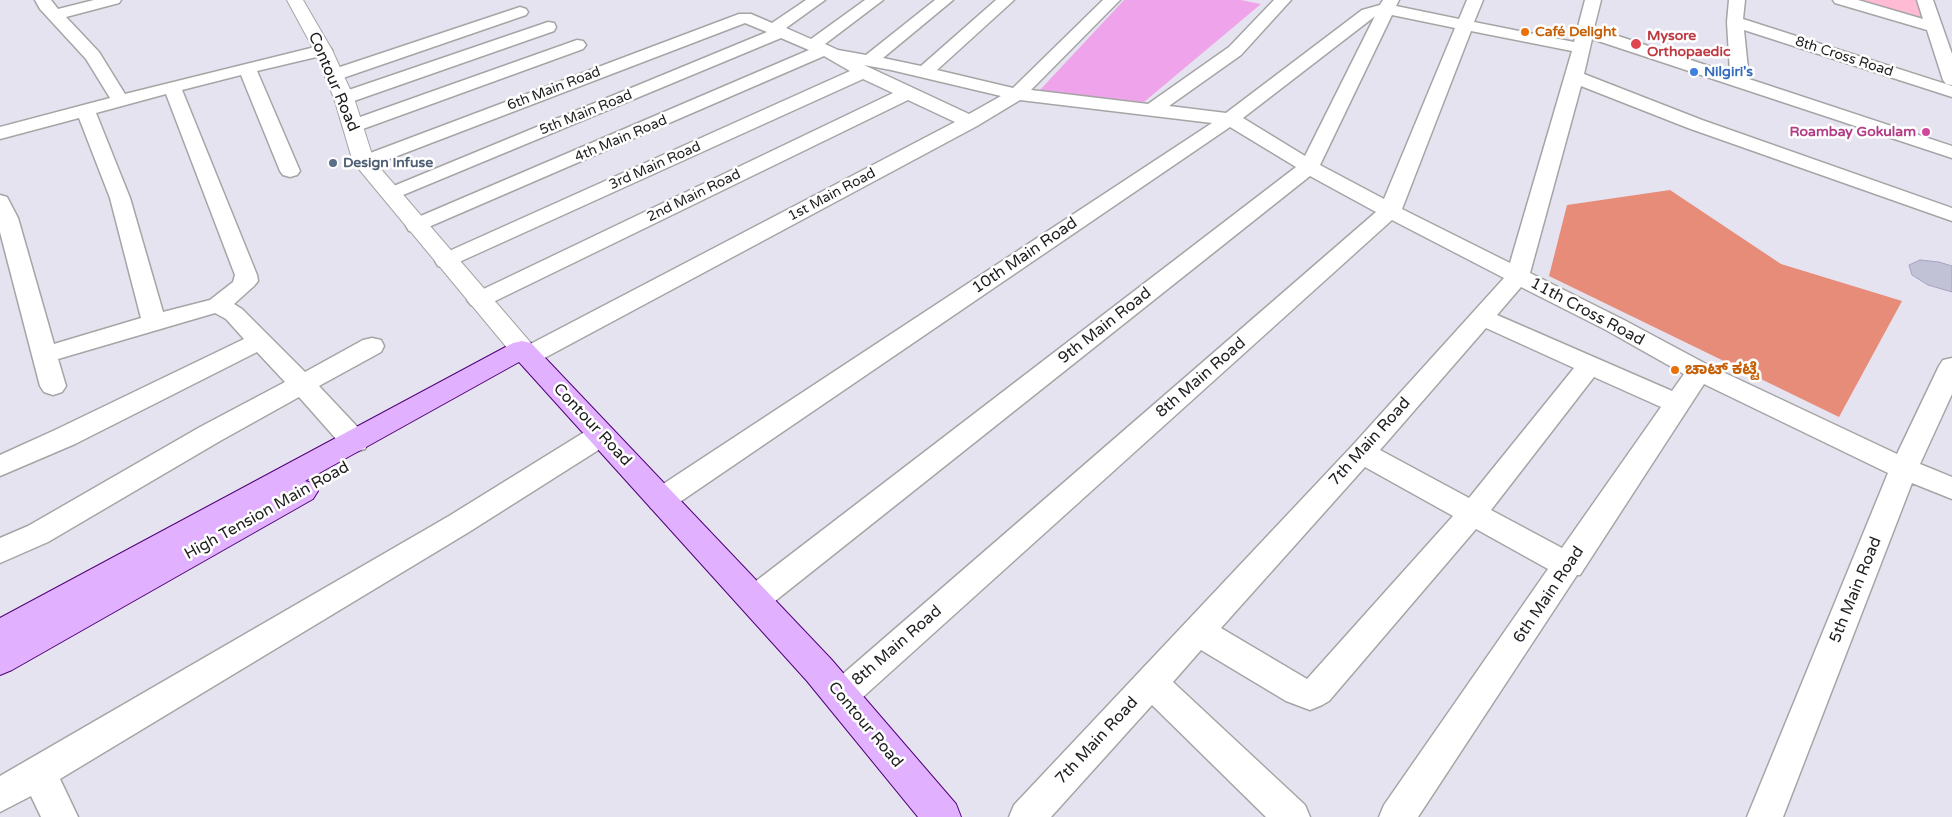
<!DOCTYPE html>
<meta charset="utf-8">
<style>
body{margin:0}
canvas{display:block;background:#e6e3f0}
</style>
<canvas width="1952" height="817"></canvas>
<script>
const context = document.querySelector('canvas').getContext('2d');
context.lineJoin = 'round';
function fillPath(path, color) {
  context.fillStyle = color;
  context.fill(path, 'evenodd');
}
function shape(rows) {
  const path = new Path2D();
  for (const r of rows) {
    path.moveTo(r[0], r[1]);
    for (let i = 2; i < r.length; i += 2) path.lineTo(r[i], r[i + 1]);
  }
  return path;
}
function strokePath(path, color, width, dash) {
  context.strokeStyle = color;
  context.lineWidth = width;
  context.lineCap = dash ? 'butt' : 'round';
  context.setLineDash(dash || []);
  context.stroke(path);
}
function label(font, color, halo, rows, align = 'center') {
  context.font = font + ' "Varela Round","Noto Sans Kannada",sans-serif';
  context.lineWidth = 5;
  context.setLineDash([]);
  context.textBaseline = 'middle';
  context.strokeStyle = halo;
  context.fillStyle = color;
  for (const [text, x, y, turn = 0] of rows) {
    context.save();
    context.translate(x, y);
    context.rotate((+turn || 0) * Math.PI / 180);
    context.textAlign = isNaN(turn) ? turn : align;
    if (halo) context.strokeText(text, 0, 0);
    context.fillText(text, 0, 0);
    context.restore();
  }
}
fillPath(shape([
 [1124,0,1241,0,1261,4,1144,102,1039,91]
]), '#efa3ea');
fillPath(shape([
 [1851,0,1917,0,1925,22]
]), '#ffbbd3');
fillPath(shape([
 [1670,190,1781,264,1902,301,1839,417,1549,276,1567,205]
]), '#e78c78');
const building = shape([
 [1920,260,1939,262,1952,266,1952,292,1928,285,1912,275,1909,265,1920,260]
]);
fillPath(building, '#c2c2d7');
strokePath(building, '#a4a3c3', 1);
const minor = shape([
 [35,0,51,0,58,9,94,0,121,0,119,3,66,17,99,52,125,94,323,45,329,46,332,50,329,54,257,71,300,171,297,175,290,177,283,175,280,171,241,75,182,90,257,275,258,281,254,286,234,304,242,309,305,372,363,340,372,338,381,340,384,346,381,352,319,386,365,435,369,442,365,449,355,452,345,449,299,397,220,441,48,542,0,563,0,538,28,526,200,427,285,382,257,352,75,444,0,476,0,455,55,430,244,339,226,319,215,313,58,359,66,386,62,392,53,395,44,392,40,386,0,232,0,195,7,197,18,218,54,344,141,318,110,198,79,118,0,139,0,127,110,98,86,59,40,9,35,0],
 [166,94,235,275,233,282,210,300,163,312,130,198,96,113,166,94],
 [806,0,825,0,786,28,811,39,865,0,883,0,825,44,838,50,866,55,935,0,953,0,883,58,921,66,996,0,1014,0,937,70,1013,88,1103,0,1120,0,1031,90,1148,104,1229,47,1274,0,1291,0,1241,55,1169,106,1226,113,1362,10,1380,5,1383,0,1399,0,1396,6,1459,19,1467,0,1483,0,1474,22,1574,42,1585,0,1601,0,1594,28,1730,73,1727,22,1729,0,1745,0,1743,19,1952,86,1952,97,1744,30,1749,79,1952,146,1952,158,1592,39,1584,74,1702,120,1952,208,1952,221,1688,128,1581,86,1530,273,1624,320,1708,365,1897,454,1939,366,1943,360,1952,358,1952,394,1920,464,1952,477,1952,499,1912,483,1783,817,1747,817,1888,473,1704,384,1580,575,1577,575,1418,817,1379,817,1384,805,1548,569,1476,529,1329,701,1322,705,1310,710,1286,701,1201,650,1173,682,1305,805,1310,817,1266,817,1152,705,1051,817,1009,817,1014,805,1352,446,1504,278,1392,220,853,706,841,711,829,706,824,696,829,686,1376,212,1310,176,765,609,754,613,743,609,738,600,743,591,1296,167,1230,127,671,508,661,511,651,508,647,500,651,492,1212,123,1020,100,977,126,537,362,528,364,519,362,516,356,519,350,955,122,908,100,487,305,479,307,471,305,467,300,471,295,893,93,863,79,446,268,438,266,435,261,438,256,850,71,824,56,417,232,409,231,406,226,409,221,809,50,781,38,391,200,384,198,381,194,384,190,767,32,745,23,371,166,364,168,357,166,354,162,357,158,739,14,751,14,772,23,806,0],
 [1392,15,1455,28,1384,199,1320,165,1392,15],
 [1375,16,1305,156,1243,118,1374,17,1375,16],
 [1471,31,1572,51,1510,263,1402,209,1471,31],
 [864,65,891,70,1001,96,969,114,864,65],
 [1521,287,1606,330,1684,374,1672,391,1497,315,1521,287],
 [1486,328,1574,368,1469,498,1380,450,1486,328],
 [1594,377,1661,407,1562,548,1491,510,1594,377],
 [1365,467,1453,516,1307,679,1221,628,1365,467],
 [1833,0,1858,0,1923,19,1917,0,1933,0,1952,54,1952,85,1946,84,1943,80,1927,30,1835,3,1833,0],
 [520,7,526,9,528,12,526,15,340,79,334,80,328,79,325,75,328,71,520,7],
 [548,22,554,23,556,27,554,31,351,102,344,104,337,102,335,98,337,94,548,22],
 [577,40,583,41,586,45,583,49,360,130,353,132,346,130,343,126,346,122,577,40],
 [601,425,611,428,614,435,611,442,469,532,60,779,78,817,41,817,31,796,0,812,0,776,449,516,591,428,601,425]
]);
const tertiary = shape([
 [287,0,303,0,332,50,354,98,374,161,531,343,535,349,531,355,522,357,513,355,353,162,334,98,314,50,287,0]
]);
const secondary = shape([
 [522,341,531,343,831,659,956,804,961,817,918,817,807,681,519,362,305,481,313,483,318,491,313,499,12,670,0,675,0,618,513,343,522,341]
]);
strokePath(minor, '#a5a5a5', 3);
strokePath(tertiary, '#a5a5a5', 2);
strokePath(secondary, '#510079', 2);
fillPath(minor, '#fff');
fillPath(tertiary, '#fff');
fillPath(secondary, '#e1b1ff');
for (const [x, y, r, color] of [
 [1525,32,5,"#e8710a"],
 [1636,44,6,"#e0444e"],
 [1694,72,5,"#3f7fe0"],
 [1926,132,5,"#d1479c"],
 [333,163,5,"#5c6f8a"],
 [1675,370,5,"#e8710a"]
]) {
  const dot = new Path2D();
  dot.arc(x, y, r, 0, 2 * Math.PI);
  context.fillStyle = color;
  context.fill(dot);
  strokePath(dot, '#fff', 2);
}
label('bold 14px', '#c56008', '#fff', [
 ["Café Delight",1535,32]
], 'left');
label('bold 14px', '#be3a42', '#fff', [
 ["Mysore",1647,36],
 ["Orthopaedic",1647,52]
], 'left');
label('14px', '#1e1e1e', '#fff', [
 ["8th Cross Road",1844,57,18],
 ["6th Main Road",554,89,-21],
 ["5th Main Road",586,113,-22],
 ["4th Main Road",621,139,-23],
 ["3rd Main Road",655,166,-24],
 ["1st Main Road",832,195,-28],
 ["2nd Main Road",694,196,-26]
]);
label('bold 14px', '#366cbe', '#fff', [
 ["Nilgiri's",1704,72]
], 'left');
label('bold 14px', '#b23c85', '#fff', [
 ["Roambay Gokulam",1916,132]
], 'right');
label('bold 14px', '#4e5e75', '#fff', [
 ["Design Infuse",343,163]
], 'left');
label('16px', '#1e1e1e', '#fff', [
 ["Contour Road",333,82,67],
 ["10th Main Road",1025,256,-34],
 ["11th Cross Road",1587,312,28],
 ["9th Main Road",1105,326,-38],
 ["8th Main Road",1201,378,-41],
 ["Contour Road",592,425,47],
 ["7th Main Road",1370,442,-48],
 ["High Tension Main Road",267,511,-29],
 ["5th Main Road",1856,590,-68],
 ["6th Main Road",1549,595,-56],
 ["8th Main Road",897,646,-41],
 ["Contour Road",865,725,50],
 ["7th Main Road",1097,741,-47]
]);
label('bold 16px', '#c56008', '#fff', [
 ["ಚಾಟ್ ಕಟ್ಟೆ",1685,370]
], 'left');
</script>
